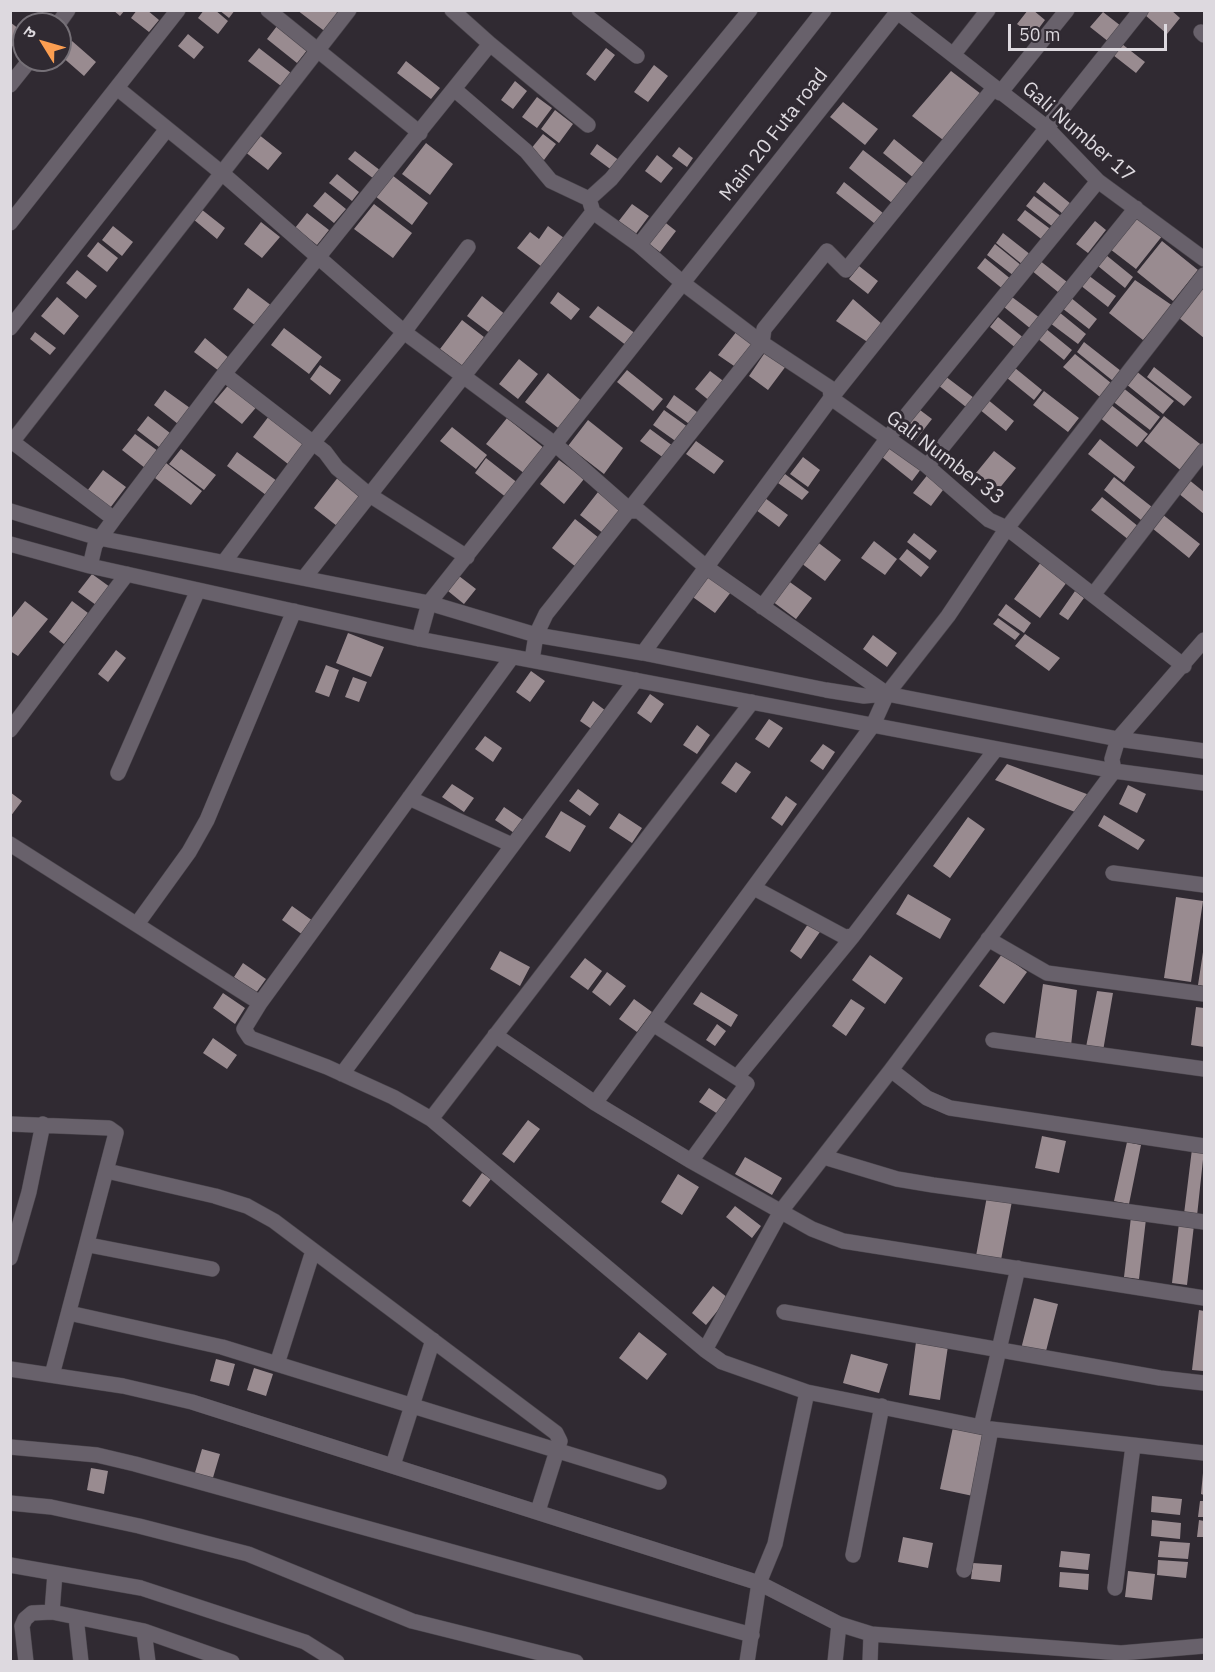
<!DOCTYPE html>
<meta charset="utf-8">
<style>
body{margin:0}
#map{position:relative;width:1215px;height:1672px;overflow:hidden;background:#302a32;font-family:"IBM Plex Sans","Noto Sans Devanagari",sans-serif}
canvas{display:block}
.frame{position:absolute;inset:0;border:12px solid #ddd9df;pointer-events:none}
.north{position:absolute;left:12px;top:12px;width:60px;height:60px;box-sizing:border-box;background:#302a32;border:2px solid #757077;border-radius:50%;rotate:307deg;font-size:16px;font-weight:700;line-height:24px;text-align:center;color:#ddd9df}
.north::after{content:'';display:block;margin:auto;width:21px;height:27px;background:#fb9e51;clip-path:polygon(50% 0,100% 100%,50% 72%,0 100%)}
.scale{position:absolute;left:1008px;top:24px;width:159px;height:27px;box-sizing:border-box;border:3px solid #ddd9df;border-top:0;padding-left:8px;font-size:18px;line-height:21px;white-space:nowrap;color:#ddd9df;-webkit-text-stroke:4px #302a32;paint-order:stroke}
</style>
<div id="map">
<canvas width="1215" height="1672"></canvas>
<div class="frame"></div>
<div class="north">उ</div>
<div class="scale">50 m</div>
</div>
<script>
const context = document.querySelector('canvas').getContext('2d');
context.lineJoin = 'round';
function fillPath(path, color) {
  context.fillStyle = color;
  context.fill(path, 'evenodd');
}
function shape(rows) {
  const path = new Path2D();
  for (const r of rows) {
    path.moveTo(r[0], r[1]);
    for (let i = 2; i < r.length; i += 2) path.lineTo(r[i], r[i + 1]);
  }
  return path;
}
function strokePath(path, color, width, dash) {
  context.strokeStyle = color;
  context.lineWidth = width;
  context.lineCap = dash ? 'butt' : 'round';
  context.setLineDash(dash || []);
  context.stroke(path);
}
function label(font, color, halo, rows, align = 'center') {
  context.font = font + ' "IBM Plex Sans",sans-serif';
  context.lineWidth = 6;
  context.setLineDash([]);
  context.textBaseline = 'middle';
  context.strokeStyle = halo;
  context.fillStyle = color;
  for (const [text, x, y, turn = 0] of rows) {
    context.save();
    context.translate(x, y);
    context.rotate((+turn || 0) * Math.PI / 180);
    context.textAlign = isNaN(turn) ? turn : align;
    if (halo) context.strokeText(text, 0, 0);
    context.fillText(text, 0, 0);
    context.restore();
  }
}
fillPath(shape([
 [113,10,125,10,120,16],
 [137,10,147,10,159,20,149,32,131,18],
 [204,10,215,10,228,21,218,34,198,18],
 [219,10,235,10,229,18],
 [297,10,334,10,341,16,327,33],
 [1028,10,1033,10,1045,20,1033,36,1017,24],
 [1149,10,1171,10,1180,18,1167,34,1145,15],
 [1103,12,1121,26,1109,42,1090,27],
 [10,22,24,33,24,55,10,44],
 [277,26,308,49,297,63,267,39],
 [188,34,204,47,194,59,178,46],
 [72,41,96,62,84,76,60,55],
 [1122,44,1145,62,1136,73,1113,55],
 [259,48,291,73,281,86,248,61],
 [606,48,615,55,595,81,586,74],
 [406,61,440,88,431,99,397,73],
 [654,65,668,76,648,102,634,92],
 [951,71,985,97,947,143,912,116],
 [515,81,527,91,513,109,501,100],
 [537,97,552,108,537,128,522,117],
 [843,102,878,129,865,145,830,117],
 [555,110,573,124,559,143,541,129],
 [258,134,282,153,268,170,244,151],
 [543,134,556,144,544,160,530,150],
 [894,139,925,164,915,179,883,153],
 [426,143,453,164,430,195,402,174],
 [597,144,620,161,613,171,590,154],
 [679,147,693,158,687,167,672,156],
 [863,150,907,184,892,203,849,168],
 [355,151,381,171,374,179,348,159],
 [657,155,673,168,661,183,645,171],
 [337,174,359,192,352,201,329,183],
 [392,175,428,203,412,225,375,196],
 [844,182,888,217,879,227,836,193],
 [1044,182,1071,204,1063,214,1036,192],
 [325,192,346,209,334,223,313,206],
 [1034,196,1062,217,1053,227,1026,206],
 [374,204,412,233,393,258,354,229],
 [632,204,649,216,635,235,618,222],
 [201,209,225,228,217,239,193,219],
 [1025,210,1053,231,1045,242,1017,220],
 [307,213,329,230,317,245,295,228],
 [1137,215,1163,235,1136,269,1110,249],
 [662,220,676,231,660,252,645,241],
 [1095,221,1106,230,1088,253,1076,244],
 [261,222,280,237,262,258,244,244],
 [113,226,133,242,122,256,102,240],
 [548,226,564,238,542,267,517,248,530,232,539,239],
 [1003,233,1031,255,1023,265,996,243],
 [1162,241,1198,270,1173,301,1137,272],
 [98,242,118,258,107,272,87,256],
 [995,244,1022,266,1014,276,987,255],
 [1106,255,1133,277,1125,288,1098,266],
 [985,258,1012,280,1004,290,977,268],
 [1039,260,1067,282,1058,292,1031,270],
 [859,266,878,281,868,294,849,279],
 [77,270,97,286,86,299,66,283],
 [1088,275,1116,296,1108,307,1080,285],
 [1135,280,1173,306,1143,340,1109,313],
 [1204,286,1204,338,1179,318],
 [248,288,272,306,256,326,233,309],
 [558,292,580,309,571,320,550,303],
 [482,296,506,315,491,334,467,316],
 [57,297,79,316,64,335,41,316],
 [1012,297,1040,318,1031,329,1004,307],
 [1070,297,1097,319,1089,329,1062,308],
 [853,299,882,324,869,343,836,321],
 [598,306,636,334,627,346,589,317],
 [1059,312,1086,334,1078,344,1050,323],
 [998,317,1025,339,1017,349,990,327],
 [462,320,484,337,462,366,440,349],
 [284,328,322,357,309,374,271,345],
 [1045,328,1072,350,1064,360,1037,338],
 [737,331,752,345,737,368,718,355],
 [35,332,56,348,50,355,30,339],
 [205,338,229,358,219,371,194,352],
 [1084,342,1121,371,1113,381,1077,352],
 [766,351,786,366,768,390,749,376],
 [1075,354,1111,383,1100,397,1063,367],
 [519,359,538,374,518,399,499,384],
 [320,365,341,380,330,395,310,379],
 [1154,367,1192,397,1184,406,1147,377],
 [1015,368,1042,390,1034,400,1007,378],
 [627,370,663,399,653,411,617,382],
 [710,371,726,383,711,402,695,389],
 [1136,371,1174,401,1163,414,1126,384],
 [548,373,584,403,562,431,525,402],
 [945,376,974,398,966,407,938,385],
 [231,382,259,404,242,424,214,402],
 [1122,387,1160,417,1150,430,1111,400],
 [165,390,190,408,178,424,154,405],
 [1044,391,1079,418,1068,432,1033,405],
 [674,395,701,415,692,426,666,407],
 [987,399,1014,421,1006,431,979,409],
 [1110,404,1148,434,1137,447,1099,417],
 [664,410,692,430,681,445,653,425],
 [920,410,932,419,914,442,902,432],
 [148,416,170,433,159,447,137,430],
 [269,416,304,443,288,464,253,437],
 [1164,416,1204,447,1184,473,1144,441],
 [507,418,545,449,525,474,486,444],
 [588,420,623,448,604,474,568,446],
 [452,427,487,455,476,469,440,441],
 [650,429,677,449,668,461,640,441],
 [135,434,158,451,145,468,122,450],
 [1100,439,1135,467,1124,482,1088,454],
 [696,441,724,461,714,474,686,454],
 [892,446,921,469,912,481,882,457],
 [181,449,216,475,204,490,169,464],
 [994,451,1016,468,998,490,976,473],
 [237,452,277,481,266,495,227,466],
 [803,457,820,470,808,487,790,474],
 [486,458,519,484,507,498,475,473],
 [559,460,584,479,564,504,540,484],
 [166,463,202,491,191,505,155,478],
 [103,470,126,487,107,512,84,495],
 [929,473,946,486,931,506,913,493],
 [785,474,809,492,802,500,778,483],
 [339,476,362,494,337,526,314,508],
 [1114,477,1152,507,1141,520,1104,490],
 [1188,479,1204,492,1204,514,1178,493],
 [598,492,622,512,604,534,580,515],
 [1102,497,1139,527,1129,540,1091,510],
 [765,498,788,515,779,527,756,510],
 [1162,514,1200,544,1189,558,1152,528],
 [575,519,599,538,576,567,552,548],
 [914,533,937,551,930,560,907,542],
 [816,541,841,560,825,581,801,563],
 [874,541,897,559,885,575,861,558],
 [907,549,929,567,921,577,899,559],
 [1041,562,1067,582,1040,618,1014,599],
 [92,574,110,587,96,605,78,592],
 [706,574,731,592,715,613,690,595],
 [459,576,476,589,464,604,448,591],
 [787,580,812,598,796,619,772,601],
 [1075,591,1084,598,1068,620,1059,614],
 [25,601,48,619,18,656,10,651,10,620],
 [72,601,88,613,64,644,49,632],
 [1006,604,1031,623,1024,633,998,615],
 [998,618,1020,634,1015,640,993,624],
 [348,633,384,647,371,677,336,663],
 [1025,634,1060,658,1049,671,1015,646],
 [873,635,897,653,887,667,863,649],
 [116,650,126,658,108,682,98,674],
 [326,665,339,670,329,697,315,692],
 [531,671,545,681,530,702,516,692],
 [353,677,367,682,359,702,345,697],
 [650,694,664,704,651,723,637,713],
 [593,701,606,711,593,730,580,721],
 [769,719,783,728,769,748,755,739],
 [697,725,710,735,697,754,683,745],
 [485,736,502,748,493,762,475,749],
 [823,744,835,752,823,770,810,761],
 [736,762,751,772,736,793,721,783],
 [1007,764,1092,796,1080,814,995,780],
 [452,784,474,798,464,812,442,797],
 [1128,785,1146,794,1137,813,1119,804],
 [578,789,599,804,590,816,569,801],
 [10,792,22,801,10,817],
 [786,796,797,804,782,826,771,818],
 [504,807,526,822,517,835,495,820],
 [561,811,586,826,570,852,545,837],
 [619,813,642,828,632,843,609,828],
 [1104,815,1145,840,1138,850,1098,826],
 [968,817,985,829,950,878,933,866],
 [908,894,951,919,940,939,896,914],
 [1176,897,1203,901,1191,982,1164,978],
 [292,906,313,921,303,935,282,920],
 [810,921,822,929,801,959,790,951],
 [500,951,530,967,520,986,490,969],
 [1203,952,1204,952,1204,986,1198,985],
 [1002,954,1027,972,1004,1004,979,986],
 [870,955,903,978,885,1004,852,980],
 [585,958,602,971,588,990,570,977],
 [243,963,266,979,256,993,234,977],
 [607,972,626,986,610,1006,592,992],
 [1043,984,1077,990,1071,1046,1035,1040],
 [1097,991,1113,993,1103,1051,1086,1047],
 [701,992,738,1015,731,1027,693,1004],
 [223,993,245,1008,235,1024,213,1008],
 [634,999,652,1012,637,1032,619,1019],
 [851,999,865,1008,846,1036,832,1026],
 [1196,1007,1204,1008,1204,1047,1191,1045],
 [717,1024,726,1031,715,1046,706,1040],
 [213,1038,237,1055,227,1069,203,1053],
 [709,1088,727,1100,718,1114,699,1102],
 [528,1120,540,1129,514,1163,502,1154],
 [1042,1136,1066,1141,1059,1173,1035,1168],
 [1127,1142,1141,1145,1129,1204,1114,1201],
 [1192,1149,1204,1150,1197,1216,1184,1214],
 [745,1157,782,1178,772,1195,735,1174],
 [482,1173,491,1179,470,1207,462,1201],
 [678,1174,699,1187,682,1215,661,1202],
 [987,1196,1012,1201,1001,1260,976,1256],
 [735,1206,761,1226,752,1238,726,1217],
 [1131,1217,1146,1219,1139,1279,1124,1277],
 [1179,1223,1194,1225,1187,1285,1172,1283],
 [713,1286,728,1298,706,1325,692,1313],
 [1034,1298,1058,1304,1045,1355,1021,1349],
 [1199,1310,1204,1311,1204,1371,1192,1370],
 [639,1332,667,1354,647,1380,619,1358],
 [916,1342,948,1346,940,1400,909,1395],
 [851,1354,888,1364,879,1393,843,1383],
 [216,1359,235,1364,229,1386,210,1381],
 [254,1368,273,1374,266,1396,247,1390],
 [953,1427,986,1433,973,1496,940,1489],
 [202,1449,220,1454,212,1481,194,1476],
 [91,1468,108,1471,104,1494,87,1490],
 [1203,1473,1204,1473,1204,1495,1201,1494],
 [1152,1496,1182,1499,1180,1515,1151,1512],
 [1200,1501,1204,1501,1204,1517,1198,1517],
 [1152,1520,1181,1523,1180,1539,1151,1536],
 [1199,1520,1204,1521,1204,1537,1197,1537],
 [903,1537,933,1543,928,1568,898,1562],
 [1160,1541,1190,1543,1188,1559,1158,1557],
 [1061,1551,1090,1554,1088,1570,1059,1567],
 [1158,1560,1188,1562,1186,1578,1157,1575],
 [973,1563,1002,1565,1000,1582,971,1579],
 [1128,1571,1155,1574,1152,1600,1125,1597],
 [1060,1572,1089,1574,1088,1590,1059,1587]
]), '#998b90');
const minor = shape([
 [268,10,420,133],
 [579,10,637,56],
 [895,10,1046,127,1098,181,1204,259],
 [58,24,68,10],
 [1201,32,1204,35],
 [490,44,588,125],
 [953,55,988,10],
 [10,85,30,60],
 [117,88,223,174,404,332,556,445,631,511,639,511,706,567,887,694],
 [454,89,526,151,551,181,589,199,593,212,639,245,684,284,762,343,830,388,831,398,927,466,989,520,1007,528,1184,666],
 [1000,93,1067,10],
 [589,199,611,179,750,10],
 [10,223,178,10],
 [639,245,824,10],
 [10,328,167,129],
 [224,374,325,452,337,468,368,494,467,557],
 [10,440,114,519,95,545,90,566],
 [12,442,349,10],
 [927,466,1136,208],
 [10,511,99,538,429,603,536,635,643,653,826,690,864,696,887,694,1118,739,1204,751],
 [114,519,224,374,490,44,452,10],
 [10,544,90,566,419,639,1114,771,1204,783],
 [224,562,312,444,404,332,468,247],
 [304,578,593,212],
 [1093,595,1204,451],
 [762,607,887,439,1098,181],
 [419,639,429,603,899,10],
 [643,653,831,398,1141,10],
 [512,657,260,1003,244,1029,250,1038,327,1067,393,1097,431,1119,705,1350],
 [532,660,536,635,546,614,762,343,764,329,827,251,846,270,994,88],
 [10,730,127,574],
 [118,773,198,590],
 [409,798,512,845],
 [10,844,260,1003],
 [1113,873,1204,885],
 [754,888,845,937,853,936,996,749],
 [137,924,189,852,207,820,294,611],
 [988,939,1047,973,1204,994],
 [653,1024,747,1084,691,1161],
 [495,1035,595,1103,691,1161,812,1229,843,1241,1204,1298],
 [993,1040,1204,1069],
 [891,1070,927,1098,950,1108,1204,1146],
 [342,1074,636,680],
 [738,1076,853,936],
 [595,1103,873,725,887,694,948,616,1007,528,1204,275],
 [431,1119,752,702],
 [10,1124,109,1128,116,1133,52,1375],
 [824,1157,897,1179,933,1185,1204,1222],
 [107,1171,215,1196,247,1206,274,1221,556,1433,560,1441,538,1511],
 [89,1245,212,1269],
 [10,1258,29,1192,43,1124],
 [784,1312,1160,1378,1204,1383],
 [69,1313,222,1347,659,1482],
 [277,1364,313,1251],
 [10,1369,123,1386,192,1402,759,1583,839,1624,871,1634,1121,1653,1204,1646],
 [807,1392,991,1429,1204,1453],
 [981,1427,1018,1268],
 [10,1447,97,1455,135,1464,752,1635],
 [393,1465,433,1340],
 [10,1503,51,1507,139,1526,248,1554,412,1621,576,1662],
 [853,1555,882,1406],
 [10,1565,141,1588,305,1642,337,1662],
 [964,1570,991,1429],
 [55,1573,52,1612,144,1631,232,1662],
 [1115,1588,1133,1446],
 [76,1617,81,1662],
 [144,1631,148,1662],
 [26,1662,22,1626,25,1619,32,1613,52,1612],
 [747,1662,759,1583,775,1544,807,1392,722,1362,705,1350,781,1211,891,1070,1114,771,1112,759,1118,739,1204,640],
 [835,1662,839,1624],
 [870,1662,871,1634]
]);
strokePath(minor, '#4b464d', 16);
strokePath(minor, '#68616b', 15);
label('20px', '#ddd9df', '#302a32', [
 ["Gali Number 17",1078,132,41],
 ["Main 20 Futa road",774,135,-52],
 ["Gali Number 33",945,458,37]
]);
</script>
